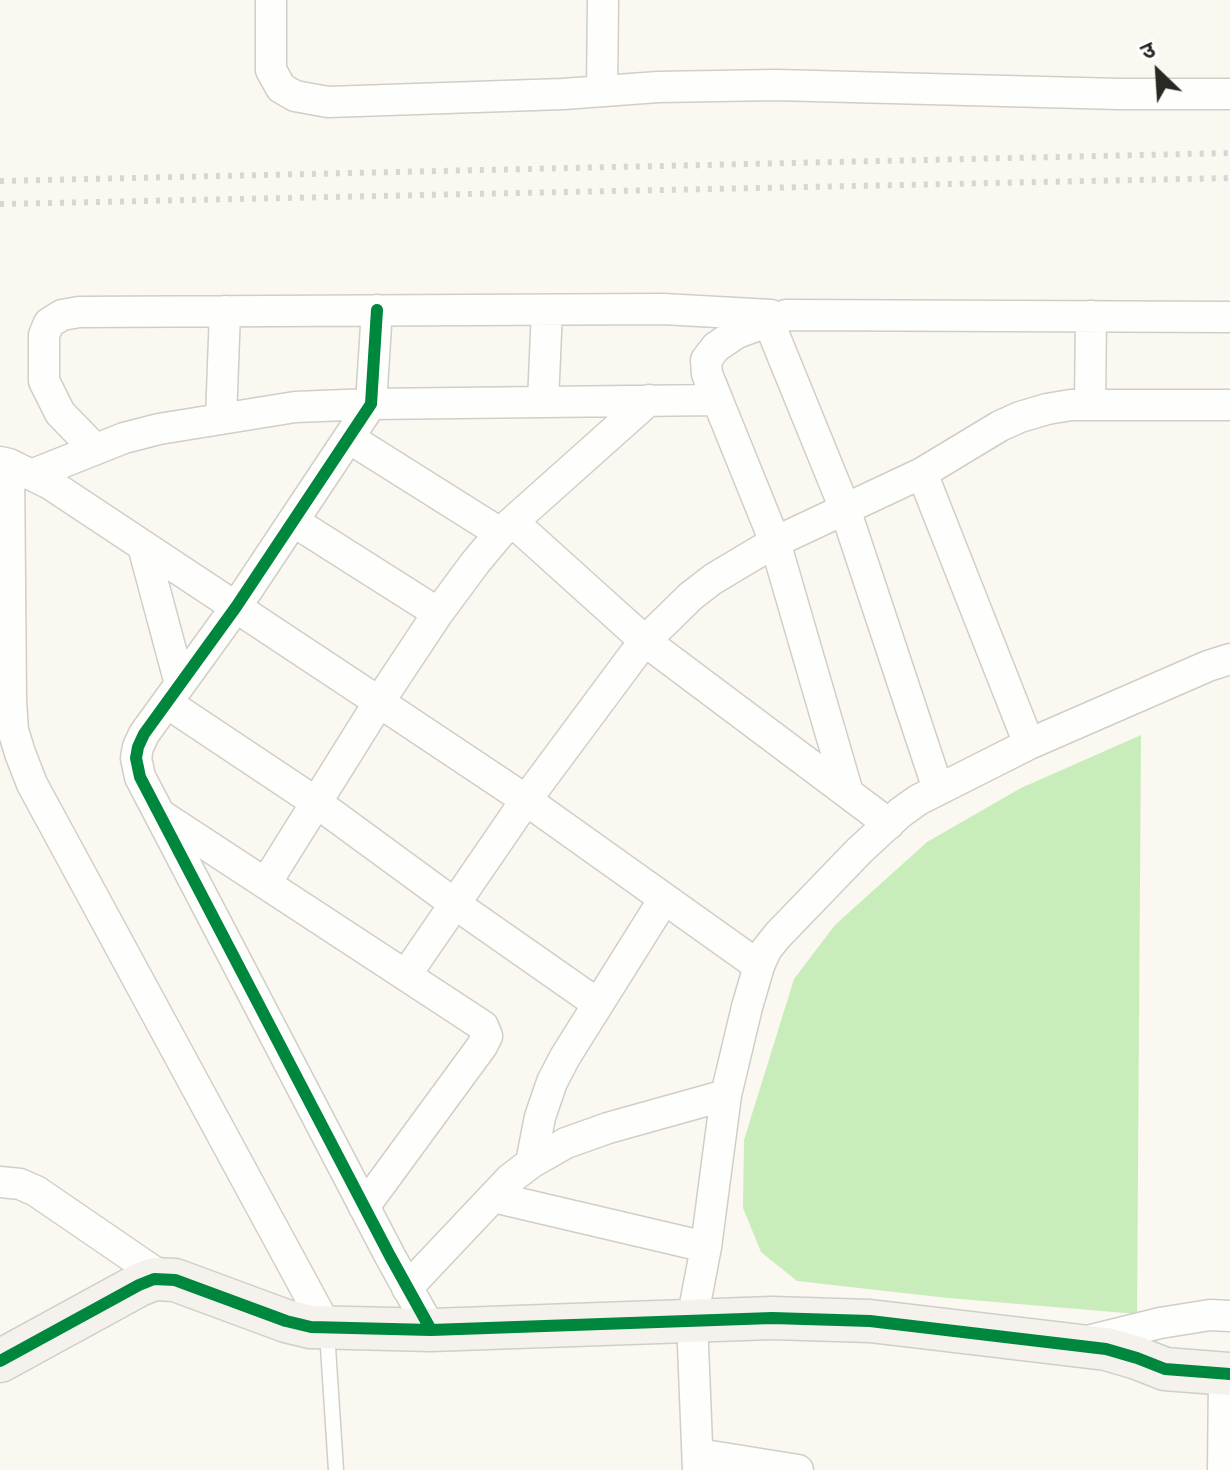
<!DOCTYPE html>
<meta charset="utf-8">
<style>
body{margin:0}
#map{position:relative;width:1230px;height:1470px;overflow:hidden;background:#faf8f0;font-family:Merriweather,"Noto Sans Devanagari",serif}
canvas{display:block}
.north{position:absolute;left:1118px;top:32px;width:80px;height:80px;-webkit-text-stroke:6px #fff;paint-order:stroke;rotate:335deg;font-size:22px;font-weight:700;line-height:32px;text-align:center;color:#2a2822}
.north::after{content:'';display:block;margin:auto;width:28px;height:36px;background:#2a2822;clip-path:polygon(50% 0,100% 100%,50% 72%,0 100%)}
</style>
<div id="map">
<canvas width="1230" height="1470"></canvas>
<div class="north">उ</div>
</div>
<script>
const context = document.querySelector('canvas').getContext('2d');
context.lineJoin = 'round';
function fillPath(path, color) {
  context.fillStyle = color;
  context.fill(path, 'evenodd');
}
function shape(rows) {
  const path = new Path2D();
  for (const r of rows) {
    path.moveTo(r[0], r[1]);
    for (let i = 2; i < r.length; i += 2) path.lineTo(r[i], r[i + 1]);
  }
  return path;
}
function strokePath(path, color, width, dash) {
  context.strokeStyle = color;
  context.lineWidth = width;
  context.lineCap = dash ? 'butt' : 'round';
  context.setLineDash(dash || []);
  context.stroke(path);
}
fillPath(shape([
 [1141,735,1137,1314,948,1298,797,1281,761,1252,743,1208,744,1140,794,979,835,925,927,842,1021,788]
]), '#c9ecbb');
const lane = shape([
 [327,1332,336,1470]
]);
const street = shape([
 [271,0,271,70,281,88,295,96,328,102,563,94,658,87,776,85,1119,94,1230,94],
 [602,91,603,0],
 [377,310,371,404,236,607,144,734,138,747,136,758,140,777,390,1256,431,1330],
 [768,320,845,509,938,789],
 [543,402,547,310],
 [1090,405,1091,316],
 [221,419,225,311],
 [349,438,500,533],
 [95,449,60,413,44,381,44,335,49,323,62,315,79,312,663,309,771,315],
 [0,462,9,464,50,484,379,702,526,800,759,966],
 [9,464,11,701,13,730,20,753,32,784,327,1328],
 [922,473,1029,744],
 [31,475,124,438,159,429,295,407,371,404,717,400],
 [293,521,438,613],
 [513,522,645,641,889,824],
 [143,546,180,684],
 [167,703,317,803,455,904,598,1004],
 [848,793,775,542,707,374,706,360,716,347,737,333,786,315,1230,317],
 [161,815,483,1026,487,1036,482,1046,364,1207],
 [266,883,379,702,438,613,475,563,500,533,649,400],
 [406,975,526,800,633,656,645,641,691,596,713,579,775,542,922,473,1000,426,1020,417,1047,409,1071,405,1230,405],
 [531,1163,540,1117,552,1082,565,1057,664,899],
 [0,1182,20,1184,36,1191,166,1280],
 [493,1197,706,1247],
 [407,1288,510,1179,531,1163,566,1143,608,1128,726,1095],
 [1083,1342,1160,1323,1210,1315,1230,1316],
 [698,1454,798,1470],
 [698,1470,692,1320,706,1247,726,1095,747,1007,759,966,766,950,778,935,859,851,900,813,918,800,1029,744,1208,666,1230,659],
 [1223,1470,1224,1374]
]);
const secondary = shape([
 [0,1361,139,1285,154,1279,175,1280,286,1321,311,1327,431,1330,772,1318,870,1321,1106,1349,1137,1358,1165,1369,1230,1374]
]);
strokePath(lane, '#d0cec7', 17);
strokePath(street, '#d0cec7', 33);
strokePath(secondary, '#d0cec7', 45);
strokePath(lane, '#fefefd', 14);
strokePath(street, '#fefefd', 30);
strokePath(secondary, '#f5f2ed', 42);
strokePath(shape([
 [0,181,1230,153],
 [0,204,1230,178]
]), '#d6d6d3', 6, [4, 8]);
strokePath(shape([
 [377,310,371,404,236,607,144,734,138,747,136,758,140,777,390,1256,431,1330],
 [0,1361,139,1285,154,1279,175,1280,286,1321,311,1327,431,1330,772,1318,870,1321,1106,1349,1137,1358,1165,1369,1230,1374]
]), '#00873e', 12);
</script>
